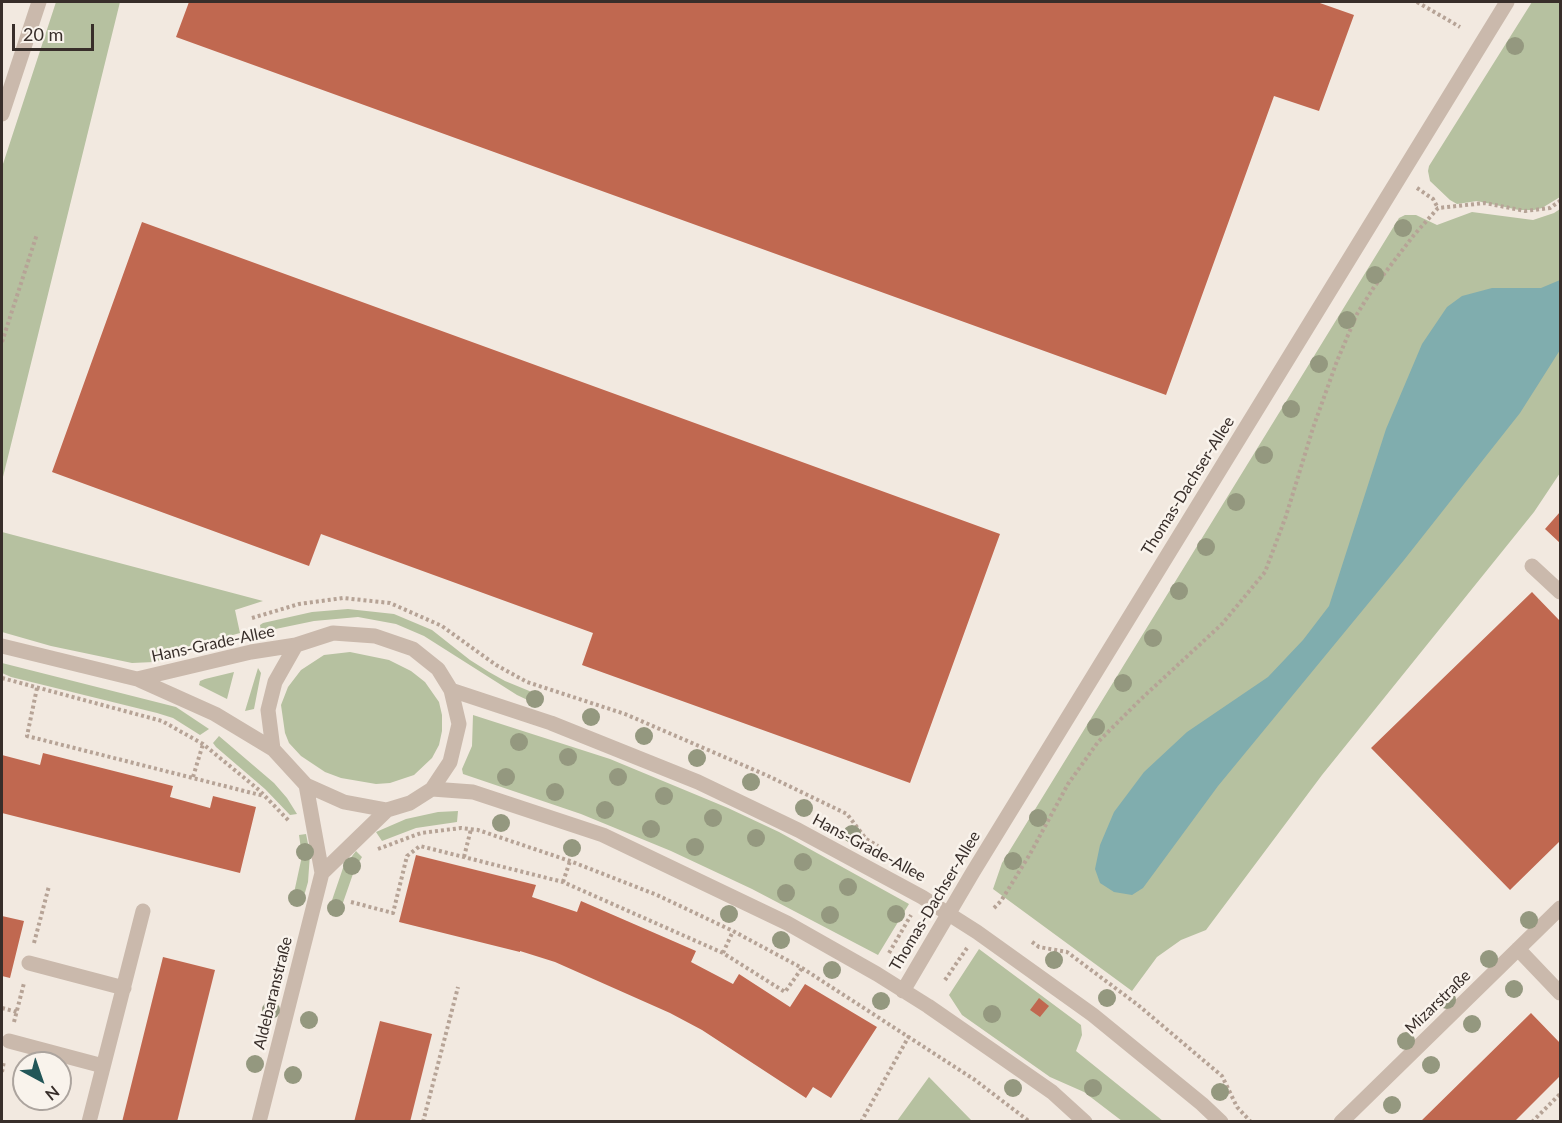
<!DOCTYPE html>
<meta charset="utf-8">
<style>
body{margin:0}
#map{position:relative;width:1562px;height:1123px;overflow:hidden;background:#f2e9e0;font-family:Lato,sans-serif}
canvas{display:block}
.frame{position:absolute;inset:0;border:3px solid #382e2a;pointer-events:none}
.north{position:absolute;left:12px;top:1051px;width:60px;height:60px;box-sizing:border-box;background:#f9f3ec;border:2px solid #aca49e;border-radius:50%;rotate:140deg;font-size:16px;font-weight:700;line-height:24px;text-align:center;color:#382e2a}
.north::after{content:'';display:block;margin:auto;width:21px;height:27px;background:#225658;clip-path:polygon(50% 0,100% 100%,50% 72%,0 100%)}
.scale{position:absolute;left:12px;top:24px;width:82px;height:27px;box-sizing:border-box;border:3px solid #382e2a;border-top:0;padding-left:8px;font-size:18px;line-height:21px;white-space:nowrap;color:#382e2a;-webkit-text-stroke:4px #f9f3ec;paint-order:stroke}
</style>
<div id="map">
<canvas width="1562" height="1123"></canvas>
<div class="frame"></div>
<div class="north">N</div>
<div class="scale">20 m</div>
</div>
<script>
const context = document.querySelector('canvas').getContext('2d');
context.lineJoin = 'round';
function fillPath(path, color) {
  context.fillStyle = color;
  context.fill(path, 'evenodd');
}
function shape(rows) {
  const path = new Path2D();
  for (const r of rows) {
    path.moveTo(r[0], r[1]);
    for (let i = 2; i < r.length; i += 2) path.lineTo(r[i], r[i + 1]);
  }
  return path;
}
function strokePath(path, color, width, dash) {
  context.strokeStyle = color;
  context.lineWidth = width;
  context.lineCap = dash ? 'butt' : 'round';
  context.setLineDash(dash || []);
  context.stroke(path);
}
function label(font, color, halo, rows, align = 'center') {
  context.font = font + ' Lato,sans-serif';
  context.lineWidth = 5;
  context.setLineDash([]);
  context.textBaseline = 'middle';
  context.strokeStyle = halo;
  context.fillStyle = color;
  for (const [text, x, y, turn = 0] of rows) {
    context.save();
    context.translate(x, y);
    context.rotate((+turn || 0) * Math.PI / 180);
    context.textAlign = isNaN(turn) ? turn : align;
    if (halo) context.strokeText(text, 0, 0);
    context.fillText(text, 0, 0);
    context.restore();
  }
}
fillPath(shape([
 [56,2,120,2,2,481,2,167],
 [1532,2,1560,2,1560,197,1542,208,1534,210,1519,210,1477,201,1457,204,1450,200,1430,181,1428,171,1429,166],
 [1560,209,1560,473,1534,512,1322,775,1206,930,1181,940,1157,957,1132,991,993,889,1002,863,1399,218,1405,215,1416,215,1437,225,1472,212,1533,220,1554,213],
 [2,532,263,601,235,610,240,633,201,644,174,656,154,662,132,663,51,646,2,632],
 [348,609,394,614,432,630,470,660,489,672,505,681,544,697,536,704,517,695,424,636,396,624,358,617,314,621,261,632,260,625,263,623,312,612],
 [350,652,389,660,411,671,425,682,439,702,442,715,442,731,439,745,432,758,414,775,390,783,376,784,341,778,325,772,301,756,289,743,285,733,281,705,288,687,301,670,324,655],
 [2,663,176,707,209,729,200,735,173,718,157,713,11,677,2,673],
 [258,668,261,673,254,709,245,711],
 [234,672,227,699,199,685,200,681,205,679],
 [473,715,610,759,728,808,779,832,909,904,878,955,752,889,671,851,581,814,463,774,462,769,472,746],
 [219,736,274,783,287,798,297,814,290,815,265,789,216,747,213,743],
 [458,811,457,822,416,828,382,841,376,832,406,819,438,812],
 [306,834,310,854,308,882,302,903,292,902,302,856,299,835],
 [356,851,362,857,354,871,338,917,329,909,343,868],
 [979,949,1081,1025,1082,1035,1076,1051,1163,1121,1122,1121,1084,1092,1050,1077,962,1015,949,995],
 [929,1077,972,1121,897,1121]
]), '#b6c1a0');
fillPath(shape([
 [1560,280,1560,350,1520,413,1404,560,1218,786,1143,888,1132,895,1114,892,1100,883,1095,869,1100,845,1114,812,1144,772,1187,732,1268,677,1303,640,1329,606,1386,429,1422,344,1447,307,1462,296,1492,288,1541,288]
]), '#80adae');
fillPath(shape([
 [189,2,1317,2,1354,15,1319,111,1274,96,1166,395,176,37],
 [142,222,1000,534,910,783,582,665,593,633,321,534,309,566,52,472],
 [1560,512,1560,543,1545,529],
 [1532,592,1560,621,1560,841,1510,890,1371,748],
 [43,753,173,786,170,797,210,808,213,796,256,807,240,873,2,813,2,755,40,765],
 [416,855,536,885,532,897,577,912,581,901,696,951,691,962,733,984,739,974,790,1007,805,984,877,1027,831,1098,813,1087,806,1098,702,1030,670,1013,555,962,520,951,520,952,399,922],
 [2,916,24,921,10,978,2,976],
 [163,957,215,970,177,1122,122,1122],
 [1039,998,1049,1006,1040,1017,1030,1010],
 [1531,1013,1560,1043,1560,1076,1514,1122,1420,1122],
 [380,1021,432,1034,410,1122,354,1122]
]), '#c06850');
strokePath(shape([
 [1417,2,1460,27],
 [1417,188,1433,199,1438,208],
 [2,342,37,234],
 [252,618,299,604,343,598,390,603,442,626,496,665,527,682,625,714,766,775,847,814,866,839,878,846],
 [2,678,162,721,203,744,259,790,290,822],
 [37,688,27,736,264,796],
 [193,777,203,744],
 [378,849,421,833,461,828,478,830,570,861,657,895,733,931,802,968,975,1080,1030,1122],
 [464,857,471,829],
 [563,882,570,861],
 [351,902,393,913,407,856,420,846,563,882,723,953,785,992,802,968],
 [994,908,1001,901,1030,854,1068,784,1098,742,1141,699,1222,624,1265,572,1286,516,1313,428,1337,361,1357,314,1374,287,1414,235,1438,208,1485,203,1525,211,1550,208,1560,201],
 [1032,942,1039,947,1067,952,1138,1005,1222,1076,1237,1107,1251,1122],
 [34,943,49,886],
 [723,953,733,931],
 [889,953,911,915],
 [945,980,967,948],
 [2,1008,17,1012],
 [14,1022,24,983],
 [2,1072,4,1061],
 [423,1122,458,987],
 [861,1122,909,1036],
 [1532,1122,1560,1094]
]), '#b6a396', 4, [3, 3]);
strokePath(shape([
 [2,114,39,2],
 [1532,566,1560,592],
 [2,646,137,679,215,714,273,749],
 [137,679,251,652,296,645],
 [451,690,551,723,698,782,798,830,922,897,977,932,1093,1015,1202,1104,1221,1122],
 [432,789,450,762,459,724,451,690,438,669,413,649,375,636,333,633,296,645,275,682,268,710,273,749,306,785,344,802,387,810,410,803,432,789,473,792,603,835,787,923,877,974,928,1006,993,1051,1052,1092,1085,1122],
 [322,873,387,810],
 [1518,949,1560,993],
 [29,963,124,988],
 [903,991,973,872,1507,2],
 [9,1041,103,1066],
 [89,1122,143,911],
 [259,1122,322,873,306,785],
 [1341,1122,1560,908]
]), '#cab9ac', 15);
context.fillStyle = '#94987f';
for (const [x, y] of [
 [1515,46],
 [1403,228],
 [1375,275],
 [1347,320],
 [1319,364],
 [1291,409],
 [1264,455],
 [1236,502],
 [1206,547],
 [1179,591],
 [1153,638],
 [1123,683],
 [535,699],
 [591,717],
 [1096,727],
 [644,736],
 [519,742],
 [568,757],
 [697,758],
 [506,777],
 [618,777],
 [751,782],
 [555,792],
 [664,796],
 [804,808],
 [605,810],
 [713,818],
 [1038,818],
 [501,823],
 [651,829],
 [852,834],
 [756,838],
 [695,847],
 [572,848],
 [305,852],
 [1013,861],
 [803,862],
 [352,866],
 [848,887],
 [786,893],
 [297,898],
 [336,908],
 [729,914],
 [896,914],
 [830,915],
 [1529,920],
 [781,940],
 [1489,959],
 [1054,960],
 [832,970],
 [1514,989],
 [1107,998],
 [1447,1000],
 [881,1001],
 [271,1010],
 [992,1014],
 [309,1020],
 [1472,1024],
 [1406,1041],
 [255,1064],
 [1431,1065],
 [293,1075],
 [1013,1088],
 [1093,1088],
 [1220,1092],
 [1392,1105]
]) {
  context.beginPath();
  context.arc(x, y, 9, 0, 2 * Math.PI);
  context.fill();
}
label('16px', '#382e2a', '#f9f3ec', [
 ["Thomas-Dachser-Allee",1188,486,-58],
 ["Hans-Grade-Allee",213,644,-12],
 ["Hans-Grade-Allee",869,848,28],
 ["Thomas-Dachser-Allee",935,901,-59],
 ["Aldebaranstraße",273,993,-76],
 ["Mizarstraße",1438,1002,-44]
]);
</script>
